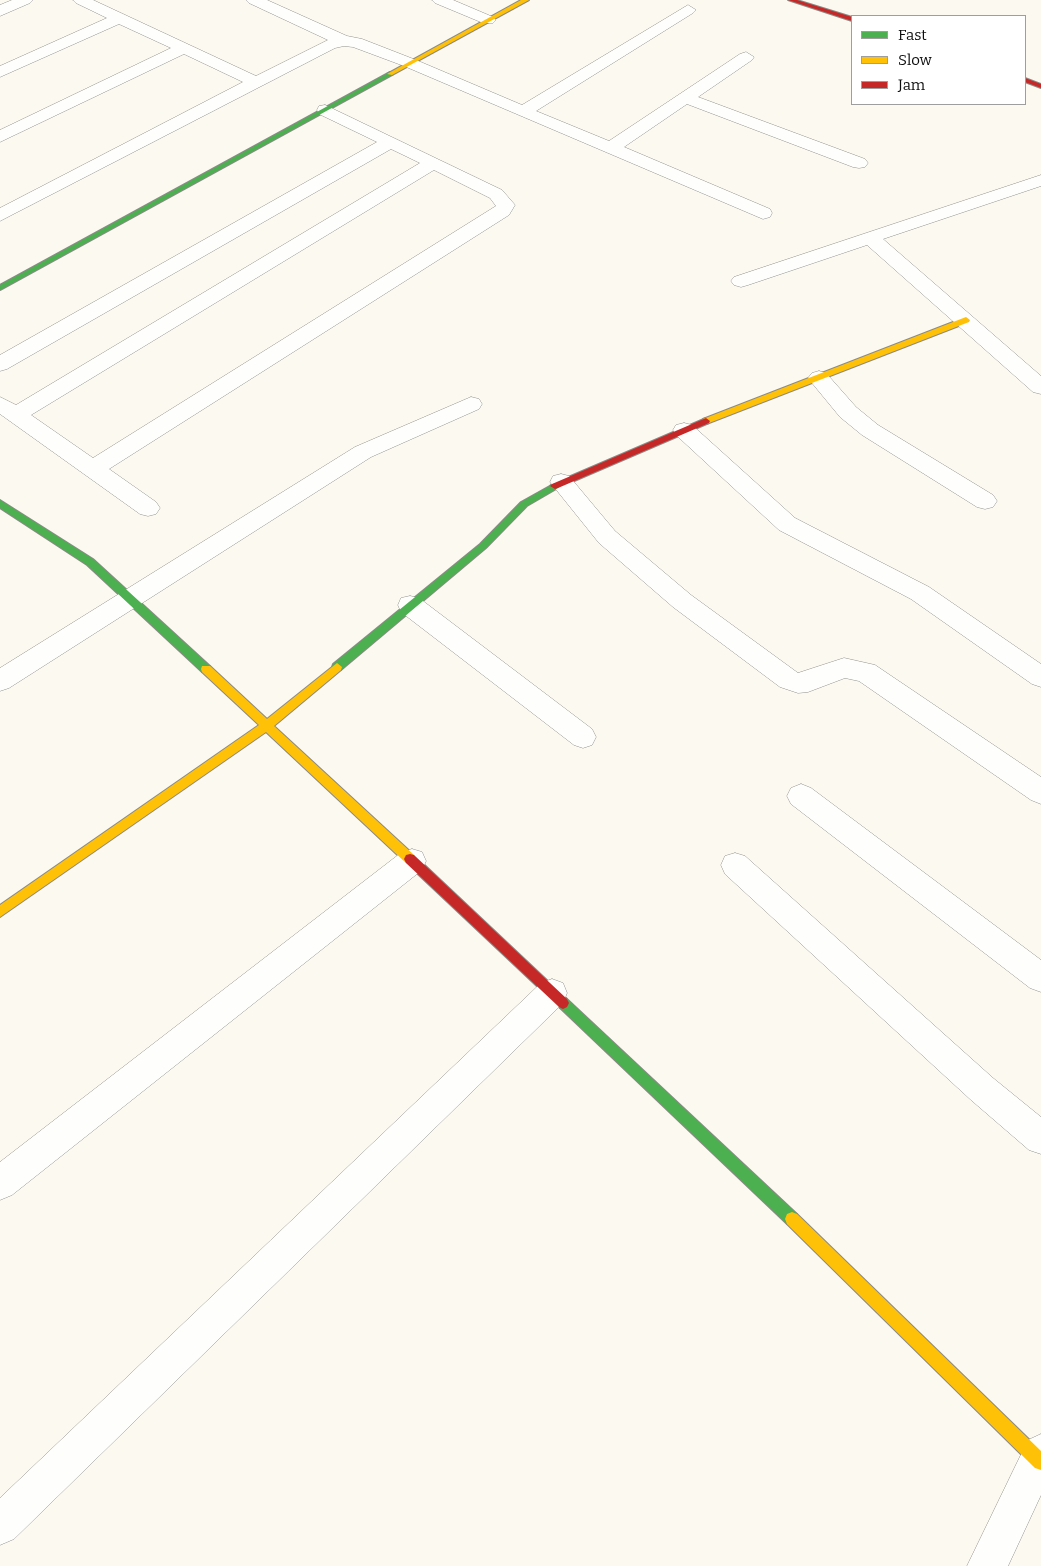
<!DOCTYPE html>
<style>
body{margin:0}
#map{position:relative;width:1041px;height:1566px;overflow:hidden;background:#fbf9f0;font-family:Bitter,serif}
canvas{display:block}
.legend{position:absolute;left:851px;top:15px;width:175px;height:90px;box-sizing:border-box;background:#fff;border:1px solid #9e9e9e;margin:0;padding:6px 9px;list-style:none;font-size:15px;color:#0d0d0d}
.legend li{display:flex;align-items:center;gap:10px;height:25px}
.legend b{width:25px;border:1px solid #9e9e9e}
</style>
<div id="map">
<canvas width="1041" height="1566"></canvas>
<ul class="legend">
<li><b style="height:6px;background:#4caf50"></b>Fast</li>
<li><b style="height:6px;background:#ffc107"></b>Slow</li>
<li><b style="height:6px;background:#c62828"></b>Jam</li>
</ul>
</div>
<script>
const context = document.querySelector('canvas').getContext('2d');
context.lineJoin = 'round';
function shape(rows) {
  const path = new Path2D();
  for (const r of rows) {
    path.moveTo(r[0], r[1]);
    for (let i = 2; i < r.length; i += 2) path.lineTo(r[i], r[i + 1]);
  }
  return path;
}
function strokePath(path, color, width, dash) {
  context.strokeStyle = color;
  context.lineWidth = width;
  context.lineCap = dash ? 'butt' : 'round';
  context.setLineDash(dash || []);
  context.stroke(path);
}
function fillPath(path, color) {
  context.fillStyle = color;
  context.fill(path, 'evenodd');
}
const street = shape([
 [12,0,33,0,30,3,0,16,0,5,12,0],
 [73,0,93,0,256,76,328,40,249,3,246,0,267,0,347,36,362,39,416,60,522,105,688,5,696,10,693,13,536,111,609,141,740,54,746,52,754,57,752,60,698,97,865,159,868,163,865,167,859,168,853,167,687,104,624,147,770,209,772,213,770,217,763,219,404,66,353,47,344,46,335,48,0,221,0,208,243,82,184,54,0,142,0,130,171,48,119,24,0,77,0,66,107,18,76,3,73,0],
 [432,0,453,0,493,17,496,20,493,23,483,23,435,3,432,0],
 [325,105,502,190,515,205,509,215,109,469,156,502,160,508,156,514,148,516,140,514,0,414,0,397,16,405,420,163,391,149,7,369,0,371,0,355,377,142,319,114,317,110,319,106,325,105],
 [434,170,490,198,496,206,93,458,31,415,434,170],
 [1041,175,1041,186,883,239,1041,376,1041,394,1033,392,867,245,748,285,741,287,734,285,731,281,734,277,1041,175],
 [819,371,826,373,856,407,878,425,993,495,997,501,993,507,985,509,977,507,862,435,840,417,812,383,808,378,812,373,819,371],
 [471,397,479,399,482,404,479,409,371,457,9,688,0,691,0,668,355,447,471,397],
 [684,423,692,425,795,518,929,587,1041,664,1041,687,1032,684,911,599,779,530,676,435,673,430,676,425,684,423],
 [561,474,569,476,615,531,691,595,798,673,844,658,875,665,1041,777,1041,804,1031,800,859,681,845,678,808,692,798,693,780,687,673,607,599,543,550,482,553,476,561,474],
 [410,596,419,598,592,729,596,737,592,745,583,748,574,745,401,612,398,605,401,598,410,596],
 [801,784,811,788,1041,960,1041,992,1030,988,791,804,787,796,791,788,801,784],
 [412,849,422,852,426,861,422,870,12,1195,0,1200,0,1162,402,852,412,849],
 [735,853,745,856,993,1078,1041,1117,1041,1154,1029,1150,971,1100,725,874,721,865,725,856,735,853],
 [552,979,563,983,567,993,563,1003,14,1539,0,1545,0,1498,541,983,552,979],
 [1041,1434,1041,1495,1008,1566,967,1566,1028,1440,1041,1434]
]);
const fast = shape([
 [390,72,393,74,392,75,0,290,0,285,390,72],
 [555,483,560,486,558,488,527,506,486,548,341,670,333,670,332,667,333,664,480,544,521,502,555,483],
 [0,500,93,559,210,666,211,669,210,672,202,672,87,565,0,508,0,500],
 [563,997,567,999,797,1214,799,1219,797,1224,792,1226,787,1224,559,1007,557,1003,559,999,563,997]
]);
const slow = shape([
 [521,0,529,0,392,75,387,74,521,0],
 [966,317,970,320,969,322,709,423,706,424,702,421,703,419,966,317],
 [337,663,342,667,341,670,274,726,414,855,416,859,414,863,410,864,406,863,266,732,0,917,0,905,259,725,202,672,201,669,202,666,210,666,267,719,337,663],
 [792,1212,797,1214,1041,1451,1041,1470,1035,1468,787,1224,785,1219,787,1214,792,1212]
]);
const jam = shape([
 [788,0,797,0,852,17,852,21,788,0],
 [1025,78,1041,84,1041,88,1025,82,1025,78],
 [706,418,710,421,709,423,558,488,555,489,550,486,552,484,706,418],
 [410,854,414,855,567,999,569,1003,567,1007,563,1009,559,1007,406,863,404,859,406,855,410,854]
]);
strokePath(street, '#94938f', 1);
strokePath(fast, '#8b8a86', 2);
strokePath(slow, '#8b8a86', 2);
strokePath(jam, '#8b8a86', 2);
fillPath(street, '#fefefd');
fillPath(fast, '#4caf50');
fillPath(slow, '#ffc107');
fillPath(jam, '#c62828');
</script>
